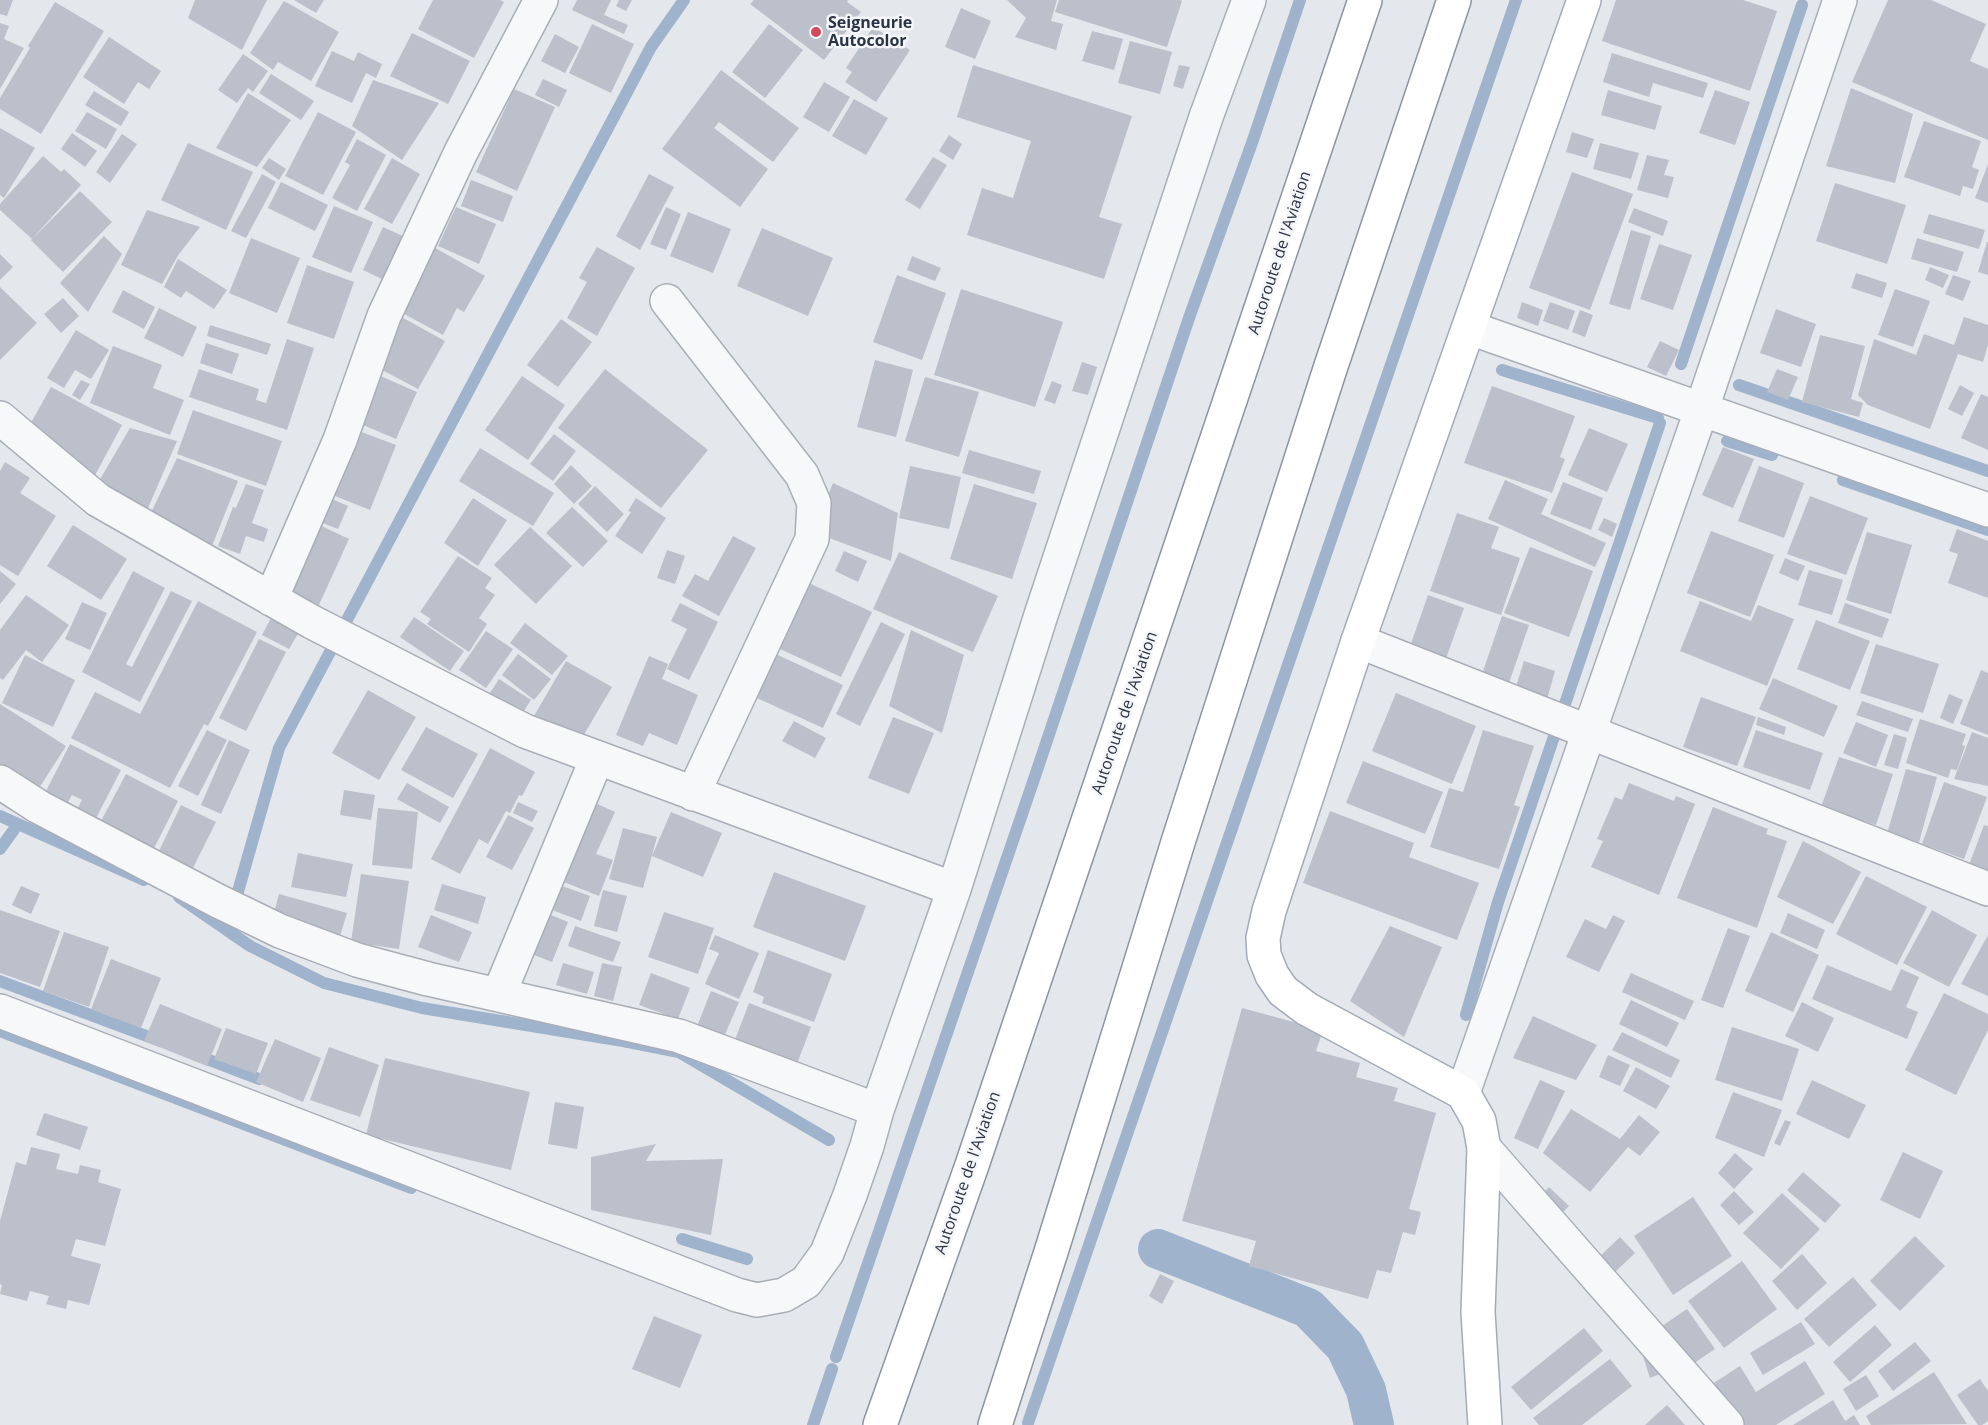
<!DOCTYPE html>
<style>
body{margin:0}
canvas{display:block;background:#e4e7ec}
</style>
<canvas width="1988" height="1425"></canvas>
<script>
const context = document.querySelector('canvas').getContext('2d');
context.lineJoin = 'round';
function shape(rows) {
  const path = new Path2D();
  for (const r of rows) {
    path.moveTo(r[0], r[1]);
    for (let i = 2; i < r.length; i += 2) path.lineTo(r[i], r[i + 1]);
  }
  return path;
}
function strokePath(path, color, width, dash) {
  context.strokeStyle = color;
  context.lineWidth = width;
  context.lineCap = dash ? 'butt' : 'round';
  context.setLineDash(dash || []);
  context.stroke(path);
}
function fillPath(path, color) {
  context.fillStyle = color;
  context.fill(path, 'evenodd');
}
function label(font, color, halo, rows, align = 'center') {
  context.font = font + ' "Open Sans",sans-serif';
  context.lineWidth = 5;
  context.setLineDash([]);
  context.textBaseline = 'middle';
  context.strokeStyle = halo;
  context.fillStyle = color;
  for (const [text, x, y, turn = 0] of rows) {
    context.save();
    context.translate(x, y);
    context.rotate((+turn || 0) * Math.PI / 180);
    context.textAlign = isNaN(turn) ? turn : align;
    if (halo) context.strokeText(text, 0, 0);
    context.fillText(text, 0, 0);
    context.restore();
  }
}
strokePath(shape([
 [1681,364,1802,5],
 [1502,370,1658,418],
 [1739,385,1988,471],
 [1727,441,1772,455],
 [1843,480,1988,530],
 [0,816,144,880],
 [0,849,18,824],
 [179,897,250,946,324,983,422,1008,623,1041,679,1052,829,1140],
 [227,930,279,748,651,47,684,0],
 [0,981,160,1041],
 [1466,1015,1498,902,1660,423],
 [0,1031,411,1188],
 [196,1055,259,1079],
 [682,1239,747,1259],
 [836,1357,1032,785,1189,318,1253,140,1300,0],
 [1028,1423,1516,0],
 [813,1425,832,1369]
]), '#9fb4cc', 12);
strokePath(shape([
 [1158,1249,1308,1308,1345,1346,1366,1390,1374,1425]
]), '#9fb4cc', 40);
fillPath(shape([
 [0,0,13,0,7,16,0,14],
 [195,0,267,0,242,50,188,18],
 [294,0,324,0,316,13],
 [433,0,500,0,504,2,474,58,418,29],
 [577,0,611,0,604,15,628,25,624,34,572,10],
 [619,0,632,0,626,11,616,6],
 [754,0,848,0,847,2,861,12,824,60,750,4],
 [1007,0,1057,0,1051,21,1063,24,1056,50,1015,37,1026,18],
 [1059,0,1180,0,1182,1,1167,47,1055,12],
 [1616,0,1743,0,1777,11,1750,91,1602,41],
 [1888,0,1931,0,1986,24,1970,61,1988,69,1988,140,1852,82],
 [284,1,339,32,311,81,278,62,273,70,250,53],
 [55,2,104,31,41,134,0,109,0,98,30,48,28,46],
 [961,8,991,21,975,59,945,47],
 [0,23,9,26,4,39,24,48,0,89],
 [592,24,634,44,611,93,569,73],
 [769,24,803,50,765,98,732,72],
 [873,27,910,50,876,102,845,82,852,72,846,68],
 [1092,31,1123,39,1114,70,1082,61],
 [412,33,470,61,448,104,390,76],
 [555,34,579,47,565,73,541,61],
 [109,37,161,71,149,89,138,82,124,104,83,77],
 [1130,41,1172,52,1160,94,1118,83],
 [332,51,354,61,358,52,382,64,376,78,366,73,352,103,315,86],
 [1612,53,1708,83,1703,98,1653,83,1649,97,1603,82],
 [243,54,268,71,253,92,248,88,237,103,218,90],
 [973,65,1132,116,1099,217,1122,224,1104,279,967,235,982,188,1013,198,1031,141,957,117],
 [1179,65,1190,67,1183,89,1173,86],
 [721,70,799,128,773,162,719,122,714,128,768,169,740,207,662,149],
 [271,74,314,101,301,120,259,93],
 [543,79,567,90,559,107,535,95],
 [373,80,439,103,402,160,352,126],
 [824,82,850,97,829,132,803,117],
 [1851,88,1913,114,1895,183,1826,166],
 [514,89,555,107,517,191,476,172],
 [1608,90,1662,106,1655,130,1601,115],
 [1715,90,1750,102,1735,145,1699,133],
 [94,91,129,112,121,126,85,105],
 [248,93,291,120,257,167,216,148],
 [854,99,888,118,866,155,832,136],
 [87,112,117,129,106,149,75,131],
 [318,112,356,132,323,195,285,176],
 [1924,121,1981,141,1972,167,1979,170,1973,189,1963,186,1960,196,1904,177],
 [0,128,35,148,4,198,0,195],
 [1572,132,1594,139,1587,158,1566,152],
 [72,133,97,151,85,167,61,149],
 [122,134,137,144,110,183,96,172],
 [949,135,962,144,953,160,939,151],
 [357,139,386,155,357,211,332,198,350,165,345,162],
 [188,143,253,172,226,230,161,200],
 [1600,143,1639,153,1631,179,1593,169],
 [1647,155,1669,160,1664,175,1674,177,1668,198,1637,190],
 [43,156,61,172,64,169,81,185,32,239,0,210,0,204],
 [933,157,947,165,920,209,905,200],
 [269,158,286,169,279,180,262,168],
 [392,158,420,174,392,224,364,209],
 [1988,164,1988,203,1975,198],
 [1572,172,1633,194,1590,310,1529,288],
 [262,174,276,182,246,238,231,231],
 [649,174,674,187,640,250,616,236],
 [471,180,513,196,503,222,461,206],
 [281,182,328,205,315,231,268,208],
 [1835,183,1906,205,1887,264,1816,241],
 [80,191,112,222,63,272,31,240],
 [334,206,373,222,351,273,312,257],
 [456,207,496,224,479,264,438,246],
 [666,207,681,214,666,250,650,244],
 [1634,208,1668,221,1663,236,1628,222],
 [147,210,200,227,179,254,162,284,121,265],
 [688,212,731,229,713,273,670,256],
 [1929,214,1985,230,1979,249,1923,233],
 [383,227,407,238,386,281,363,270],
 [762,228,833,258,808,316,737,286],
 [1631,230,1651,236,1630,310,1609,304],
 [104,236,122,254,88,312,60,283],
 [251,238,300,258,277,313,229,293],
 [1917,238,1964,252,1957,272,1911,259],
 [1987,242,1988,242,1988,275,1978,272],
 [1659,244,1692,255,1673,310,1640,299],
 [430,245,485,276,464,312,457,308,443,335,395,309],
 [597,247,635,268,597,336,567,318,587,282,579,278],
 [0,254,13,267,0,280],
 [912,256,941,268,935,281,907,270],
 [178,259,227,290,214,309,186,291,181,298,164,287],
 [307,265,354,282,334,339,287,323],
 [1930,267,1949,275,1943,288,1925,280],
 [1856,273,1887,283,1882,298,1851,288],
 [897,275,946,293,922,360,873,342],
 [1953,275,1971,281,1963,301,1945,294],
 [0,287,37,323,0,360],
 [961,289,1063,322,1035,407,934,375],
 [1895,289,1930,301,1913,347,1878,335],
 [123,290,155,307,144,329,112,312],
 [63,298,79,316,61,333,44,314],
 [1522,302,1543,310,1538,326,1517,318],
 [1550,302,1575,311,1568,330,1543,321],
 [159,308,197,327,183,357,144,338],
 [1776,309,1816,324,1801,367,1760,353],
 [1580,310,1593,315,1585,337,1572,332],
 [396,314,445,341,418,389,369,363],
 [1964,317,1988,325,1988,345,1983,362,1958,354,1930,429,1868,405,1858,395,1874,339,1916,355,1924,334,1954,345],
 [561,319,592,342,558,387,527,365],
 [210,325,271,344,267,355,207,336],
 [76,330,109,350,91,379,75,370,64,388,47,378],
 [1820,335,1865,346,1851,399,1863,403,1859,417,1802,402],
 [287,339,314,348,287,430,189,397,199,369,259,389,256,400,266,403],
 [1660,341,1679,350,1666,376,1647,367],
 [206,343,239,354,232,374,200,363],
 [113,346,162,365,153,388,184,400,170,435,90,403],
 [875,360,913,370,896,437,857,427],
 [1082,362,1097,367,1088,395,1072,391],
 [605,369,708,450,661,508,558,428],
 [1777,369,1798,377,1788,400,1767,392],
 [369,371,417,392,396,439,349,419],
 [522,376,565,405,528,460,485,430],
 [925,377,979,392,959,457,905,441],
 [81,380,90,384,80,400,72,395],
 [1052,381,1062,385,1055,404,1044,400],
 [1960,385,1974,393,1962,416,1948,409],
 [1492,386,1575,416,1560,457,1565,459,1552,493,1464,463],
 [51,387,122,425,93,479,27,430],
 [1981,394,1988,397,1988,450,1961,438],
 [193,410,282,441,266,486,177,454],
 [130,428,177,441,148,508,99,481],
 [351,428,396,445,370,510,325,492],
 [1589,428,1628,444,1607,492,1568,475],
 [554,434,576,451,553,481,530,464],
 [1723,447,1754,459,1733,508,1702,495],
 [480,448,554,493,533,526,459,481],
 [969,450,1041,471,1034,494,962,473],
 [177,458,238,481,212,546,149,517],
 [5,462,30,478,20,493,56,516,18,576,0,565,0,471],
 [571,465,592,486,574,504,554,484],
 [910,466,961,477,949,529,899,518],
 [1759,466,1804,483,1784,538,1738,521],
 [1505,480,1548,499,1541,514,1606,543,1595,567,1488,519],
 [1563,482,1603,498,1591,530,1550,514],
 [833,483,898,513,891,561,813,532],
 [246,484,264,490,252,523,268,529,264,542,246,536,240,554,218,546,233,507,236,508],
 [974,484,1037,503,1012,579,950,559],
 [595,486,624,514,607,532,578,504],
 [325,496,348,506,338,529,315,520],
 [1810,496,1868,518,1846,575,1787,554],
 [473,498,507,520,478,566,444,543],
 [636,498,666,518,642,554,615,536,631,512,628,511],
 [572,507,608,541,583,567,546,533],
 [1457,513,1499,527,1491,548,1520,558,1501,615,1430,591],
 [1604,518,1617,524,1612,537,1598,530],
 [311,521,349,539,318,607,280,589],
 [73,525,127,559,101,600,47,566],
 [530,527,572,566,536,604,494,565],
 [1957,529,1988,541,1988,598,1948,583,1958,554,1949,551],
 [1711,531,1774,555,1750,617,1687,593],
 [1867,532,1912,545,1891,614,1846,600],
 [733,536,756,548,719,616,682,596,695,574,708,581],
 [1530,547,1593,571,1569,637,1504,613],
 [667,550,685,556,675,584,657,578],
 [844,551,867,561,858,582,835,571],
 [899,552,998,596,973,652,873,609],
 [458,556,492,578,485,588,495,595,479,618,487,624,469,652,427,624,431,619,420,612],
 [1785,558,1805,566,1798,581,1779,573],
 [1809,570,1843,580,1832,615,1798,605],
 [0,571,16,584,0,604],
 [133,571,165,588,126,664,132,667,171,591,192,601,140,702,82,672],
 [798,578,872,612,841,677,767,643],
 [26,595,69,625,42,662,26,650,3,680,0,678,0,630],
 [1428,595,1464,608,1444,664,1408,652],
 [198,601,257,632,208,726,204,724,170,788,71,738,95,692,140,714],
 [1700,601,1751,621,1758,605,1794,619,1767,686,1680,651],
 [82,602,107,613,90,650,65,639],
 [680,603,718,622,689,680,667,669,687,629,671,621],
 [1845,603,1889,619,1882,638,1838,623],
 [1502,616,1529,625,1509,683,1482,674],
 [414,617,464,651,450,671,400,637],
 [271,618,299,632,289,649,262,635],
 [1816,620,1870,641,1850,690,1797,669],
 [881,622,905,634,860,726,836,714],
 [525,623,568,656,552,675,510,643],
 [911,630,964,655,942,733,889,706],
 [486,631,513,649,486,688,459,670],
 [259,639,286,652,246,731,219,718],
 [1876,644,1939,664,1923,713,1860,693],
 [769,651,843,685,823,728,748,694],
 [518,654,551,679,534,700,502,675],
 [25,655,75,680,53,727,2,703],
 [649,656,668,664,662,679,698,695,677,745,649,733,643,746,616,735],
 [566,661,612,687,576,748,531,721],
 [1524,661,1555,671,1546,703,1514,693],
 [1981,670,1988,673,1988,735,1960,724],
 [1773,678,1838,706,1824,737,1759,709],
 [499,679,531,700,516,723,484,702],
 [368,690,416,717,379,780,332,753],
 [1396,693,1476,726,1452,784,1372,751],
 [1949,694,1963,700,1953,724,1940,718],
 [1701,697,1756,717,1737,766,1683,747],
 [1862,701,1913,719,1908,732,1856,715],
 [0,704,66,746,34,796,0,775],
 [893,717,934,733,909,794,868,778],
 [1758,717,1786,727,1784,735,1756,725],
 [1920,719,1966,734,1962,745,1965,746,1957,770,1951,769,1948,778,1906,763],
 [794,721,826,738,815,758,782,741],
 [1856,722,1888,735,1876,767,1843,753],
 [426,727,478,754,453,798,401,770],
 [207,730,227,740,198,796,178,786],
 [1483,730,1534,746,1514,805,1520,807,1499,869,1430,847,1449,788,1463,792],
 [1756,730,1823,753,1810,790,1743,767],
 [1972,732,1988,738,1988,786,1954,779],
 [1894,734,1907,738,1898,769,1884,765],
 [229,740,250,750,221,814,201,805],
 [70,744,121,770,93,824,74,815,82,800,72,795,64,810,42,799],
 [490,748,535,772,522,796,519,795,510,813,506,811,488,844,479,839,460,874,431,859],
 [1839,757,1893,774,1876,825,1821,807],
 [1363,761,1443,792,1425,834,1346,803],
 [1906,769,1937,777,1918,846,1886,837],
 [126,774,178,801,153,850,100,823],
 [1944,782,1987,797,1964,859,1922,844],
 [407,783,449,807,440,823,397,799],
 [1629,783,1674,801,1676,796,1695,804,1659,895,1591,867,1603,841,1597,839,1615,797,1622,800],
 [344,790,375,795,371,820,340,815],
 [580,796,615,812,596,854,613,860,599,896,546,875],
 [518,802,538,811,532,822,513,813],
 [181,805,216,822,193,868,159,851],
 [1713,807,1768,829,1766,834,1787,841,1757,928,1677,898],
 [378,808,418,812,412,869,372,865],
 [1330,811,1414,843,1409,857,1479,883,1457,940,1303,883],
 [671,812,722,833,703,877,652,856],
 [508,815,534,828,512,870,486,857],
 [1984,825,1988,826,1988,871,1969,865],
 [623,828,657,837,643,888,609,879],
 [1803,841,1861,872,1833,924,1777,897],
 [298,853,353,864,346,897,291,887],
 [774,872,866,906,845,961,753,927],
 [361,874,409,881,399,949,351,942],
 [1866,876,1927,907,1897,965,1836,934],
 [543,879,590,896,581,921,534,903],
 [442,884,486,897,478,924,434,910],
 [21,886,40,894,31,914,12,905],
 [603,890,627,896,617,932,594,926],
 [279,894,347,913,339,939,272,920],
 [527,905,568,922,552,962,511,946],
 [0,910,60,931,40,987,0,973],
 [1932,910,1977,935,1949,987,1903,963],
 [664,912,714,928,698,974,648,957],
 [1788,913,1825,930,1817,949,1780,933],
 [431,915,472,932,459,962,418,947],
 [1613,915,1625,921,1599,972,1566,957,1585,919,1606,929],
 [575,926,621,942,613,962,568,946],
 [1390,926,1442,947,1404,1037,1350,1001],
 [1728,928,1750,936,1723,1008,1701,1000],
 [64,932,109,947,89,1007,43,991],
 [1771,932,1819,955,1793,1012,1745,991],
 [715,935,759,953,739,999,705,984,719,953,709,949],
 [1988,935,1988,996,1961,984],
 [768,950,832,974,814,1022,762,1003,764,997,753,992],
 [111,959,161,978,141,1028,91,1009],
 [563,963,594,972,587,994,556,985],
 [602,963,622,967,613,1001,594,996],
 [1827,965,1891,991,1901,969,1919,977,1906,1007,1918,1012,1907,1039,1812,999],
 [651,973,690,988,678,1019,639,1005],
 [1631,973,1694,1001,1685,1020,1622,992],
 [711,991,739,1002,723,1039,696,1029],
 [1944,993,1988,1014,1988,1030,1956,1095,1905,1070],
 [1631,1000,1679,1023,1667,1047,1619,1024],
 [1802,1002,1834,1018,1818,1052,1785,1036],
 [749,1003,811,1027,795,1069,733,1045],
 [160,1004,222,1029,207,1066,144,1041],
 [1242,1008,1323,1030,1316,1051,1360,1063,1356,1077,1398,1088,1394,1101,1436,1113,1409,1209,1421,1212,1415,1235,1403,1232,1391,1273,1377,1270,1368,1299,1249,1266,1256,1241,1182,1221],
 [1533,1016,1597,1045,1576,1080,1513,1058],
 [1732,1027,1799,1049,1782,1101,1715,1080],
 [226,1028,268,1043,256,1074,214,1059],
 [1622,1032,1680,1060,1671,1078,1612,1050],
 [275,1039,321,1058,303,1102,256,1082],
 [329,1047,379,1065,360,1117,310,1100],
 [1608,1055,1630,1065,1620,1086,1599,1077],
 [385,1058,530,1092,511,1170,366,1135],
 [1636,1067,1670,1086,1656,1109,1623,1091],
 [1540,1080,1565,1091,1538,1149,1514,1138],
 [1812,1080,1866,1105,1849,1139,1796,1114],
 [1733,1092,1782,1110,1764,1157,1715,1138],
 [555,1102,584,1107,577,1149,548,1144],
 [1571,1109,1620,1139,1639,1115,1660,1132,1640,1156,1628,1147,1590,1192,1543,1153],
 [44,1113,88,1127,80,1150,36,1135],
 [1785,1120,1791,1122,1780,1146,1774,1143],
 [656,1144,646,1161,723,1159,711,1235,591,1210,591,1157],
 [31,1147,60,1154,56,1169,78,1174,80,1165,101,1170,98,1182,121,1189,105,1246,76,1239,71,1256,101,1264,89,1305,68,1300,66,1309,46,1304,49,1296,30,1291,27,1301,0,1294,2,1285,0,1284,0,1221,16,1162,26,1165],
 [1903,1152,1943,1171,1920,1219,1880,1200],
 [1735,1153,1753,1169,1734,1189,1718,1173],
 [1803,1172,1841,1205,1825,1223,1787,1190],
 [1549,1187,1569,1206,1556,1219,1536,1200],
 [1734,1191,1754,1212,1739,1225,1720,1205],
 [1782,1193,1820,1229,1781,1269,1743,1233],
 [1693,1197,1732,1256,1673,1295,1634,1236],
 [1915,1236,1945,1266,1900,1311,1870,1281],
 [1620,1237,1635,1253,1611,1276,1596,1260],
 [1802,1254,1827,1283,1797,1310,1772,1281],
 [1742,1261,1777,1309,1724,1348,1688,1301],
 [1160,1274,1174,1281,1162,1304,1149,1296],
 [1853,1277,1877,1305,1829,1347,1804,1319],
 [1687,1309,1715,1349,1690,1366,1662,1326],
 [654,1316,702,1335,680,1388,632,1369],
 [1801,1322,1815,1344,1763,1375,1750,1353],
 [1875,1325,1892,1345,1850,1382,1833,1362],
 [1584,1328,1603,1351,1531,1410,1511,1387],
 [1915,1342,1931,1361,1893,1391,1878,1371],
 [1655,1350,1660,1374,1650,1378,1642,1353],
 [1610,1359,1632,1386,1582,1425,1539,1425,1533,1418],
 [1805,1361,1825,1394,1776,1425,1734,1425,1709,1386,1740,1366,1756,1392],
 [1934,1372,1967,1424,1871,1425,1866,1416],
 [1866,1375,1879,1396,1856,1411,1843,1389],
 [1980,1379,1988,1391,1988,1421,1982,1425,1978,1425,1957,1395],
 [1833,1400,1845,1421,1854,1415,1860,1425,1793,1425],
 [1667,1405,1685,1425,1645,1425]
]), '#bbc0ca');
const minor = shape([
 [667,301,802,475,814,503,812,539,693,794],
 [1470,328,1988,510],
 [0,418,98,500,312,622,525,731,954,889],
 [271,599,340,440,384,316,461,152,541,0],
 [1358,641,1988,889],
 [0,782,39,807,218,901,280,931,357,960,428,979,679,1036,877,1110],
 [499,994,597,758],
 [0,1011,737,1295,757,1300,784,1295,806,1282,827,1253,850,1195,867,1146,877,1110,954,889,1041,615,1206,117,1249,0],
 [1463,1093,1702,408,1840,0],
 [1484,1148,1727,1425]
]);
const major = shape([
 [1485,1425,1478,1312,1484,1148,1479,1121,1463,1093,1307,1009,1283,991,1272,975,1264,955,1263,938,1269,911,1358,641,1584,0]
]);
const highway = shape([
 [880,1425,971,1168,1365,0],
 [995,1425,1051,1252,1179,839,1329,372,1454,0]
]);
strokePath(minor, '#a9aeb7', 36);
strokePath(major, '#a3abb8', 36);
strokePath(highway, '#8b94a3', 36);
strokePath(minor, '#f7f8fa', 33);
strokePath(major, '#fff', 33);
strokePath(highway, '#fff', 33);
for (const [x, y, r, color] of [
 [816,32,6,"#d1495b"]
]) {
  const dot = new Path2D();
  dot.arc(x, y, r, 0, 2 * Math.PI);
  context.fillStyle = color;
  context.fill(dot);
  strokePath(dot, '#f4f6f9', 2);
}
label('bold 16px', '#2b3445', '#f4f6f9', [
 ["Seigneurie",828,23],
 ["Autocolor",828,41]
], 'left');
label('16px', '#2b3445', '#f4f6f9', [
 ["Autoroute de l'Aviation",1280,253,-72],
 ["Autoroute de l'Aviation",1125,713,-71],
 ["Autoroute de l'Aviation",968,1173,-71]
]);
</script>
